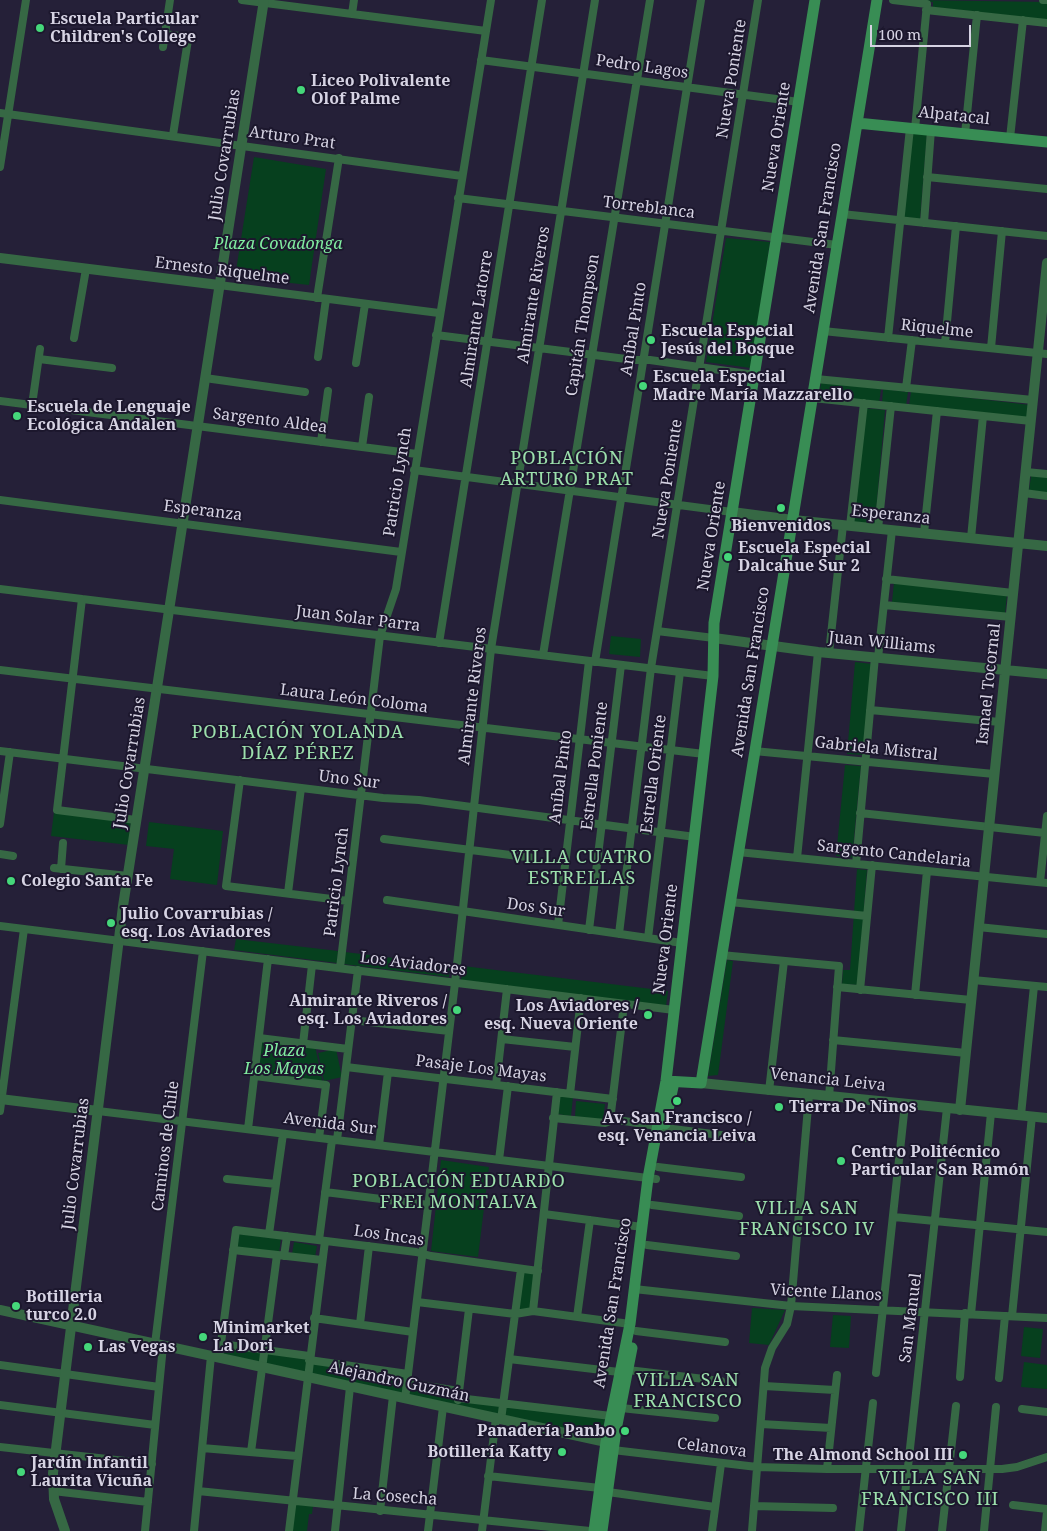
<!DOCTYPE html>
<meta charset="utf-8">
<style>
body{margin:0}
#map{position:relative;width:1047px;height:1531px;overflow:hidden;background:#252038;font-family:"Noto Serif",serif}
canvas{display:block}
.scale{position:absolute;left:870px;top:25px;width:101px;height:22px;box-sizing:border-box;border:2px solid #d6d3e3;border-top:0;padding-left:6px;font-size:15px;line-height:18px;white-space:nowrap;color:#d6d3e3;-webkit-text-stroke:4px #1c172d;paint-order:stroke}
</style>
<div id="map">
<canvas width="1047" height="1531"></canvas>
<div class="scale">100 m</div>
</div>
<script>
const context = document.querySelector('canvas').getContext('2d');
context.lineJoin = 'round';
function fillPath(path, color) {
  context.fillStyle = color;
  context.fill(path, 'evenodd');
}
function shape(rows) {
  const path = new Path2D();
  for (const r of rows) {
    path.moveTo(r[0], r[1]);
    for (let i = 2; i < r.length; i += 2) path.lineTo(r[i], r[i + 1]);
  }
  return path;
}
function strokePath(path, color, width, dash) {
  context.strokeStyle = color;
  context.lineWidth = width;
  context.lineCap = dash ? 'butt' : 'round';
  context.setLineDash(dash || []);
  context.stroke(path);
}
function label(font, color, halo, rows, align = 'center') {
  context.font = font + ' "Noto Serif",serif';
  context.lineWidth = 4;
  context.setLineDash([]);
  context.textBaseline = 'middle';
  context.strokeStyle = halo;
  context.fillStyle = color;
  for (const [text, x, y, turn = 0] of rows) {
    context.save();
    context.translate(x, y);
    context.rotate((+turn || 0) * Math.PI / 180);
    context.textAlign = isNaN(turn) ? turn : align;
    if (halo) context.strokeText(text, 0, 0);
    context.fillText(text, 0, 0);
    context.restore();
  }
}
fillPath(shape([
 [914,0,1047,2,1047,20,933,7,933,2],
 [912,133,927,135,920,219,903,217],
 [254,157,326,169,309,285,235,277],
 [726,238,770,242,751,368,706,362],
 [821,382,881,389,879,404,819,397],
 [883,389,908,392,906,406,882,404],
 [911,391,1030,405,1027,419,909,407],
 [864,408,885,410,875,524,854,522],
 [1031,476,1047,477,1047,493,1029,491],
 [894,582,1007,594,1005,614,892,602],
 [611,636,641,639,640,657,609,654],
 [855,662,872,664,863,755,847,754],
 [845,765,861,766,852,858,836,856],
 [54,812,131,820,129,845,51,836],
 [149,822,223,831,217,885,170,879,174,849,146,846],
 [857,869,867,870,858,985,842,984,843,970,850,970],
 [236,939,338,951,337,963,234,950],
 [345,952,450,965,449,977,343,964],
 [727,960,733,961,718,1075,708,1076],
 [463,966,668,991,666,1006,461,980],
 [260,1040,315,1046,323,1083,256,1075],
 [336,1049,342,1077,324,1081,318,1053],
 [560,1095,573,1097,571,1116,557,1114],
 [576,1101,605,1104,603,1120,575,1117],
 [441,1160,489,1167,478,1257,431,1251],
 [239,1234,281,1239,279,1253,237,1248],
 [294,1242,317,1246,315,1257,292,1254],
 [523,1271,536,1272,532,1309,517,1312],
 [752,1308,785,1310,769,1345,749,1343],
 [833,1315,851,1316,849,1348,830,1347],
 [1024,1327,1043,1329,1040,1358,1021,1356],
 [226,1347,307,1357,405,1375,404,1383,458,1393,457,1399,606,1413,602,1433,599,1436,224,1354],
 [1024,1362,1047,1365,1047,1389,1021,1387],
 [295,1504,313,1506,312,1514,309,1514,307,1531,292,1531]
]), '#06401e');
strokePath(shape([
 [242,0,486,31],
 [893,0,927,4,915,129],
 [1043,0,1047,0],
 [926,10,1047,23],
 [352,14,354,0],
 [165,34,186,37,188,40,173,135],
 [163,47,170,0],
 [481,60,799,102],
 [0,113,462,176],
 [965,134,977,15],
 [1010,138,1023,20],
 [0,167,26,0],
 [927,177,1047,189],
 [458,198,837,245],
 [842,214,1047,236],
 [924,223,931,130],
 [219,285,439,313],
 [317,298,339,158],
 [823,331,1047,354],
 [436,335,634,360,650,360,755,375],
 [74,338,86,269],
 [888,338,910,128],
 [945,343,956,226],
 [991,348,1002,231],
 [318,357,326,299],
 [39,359,112,368],
 [356,363,365,304],
 [205,378,305,392],
 [816,379,1033,400],
 [906,388,912,340],
 [813,398,1031,421],
 [0,401,417,454],
 [32,405,40,349],
 [321,442,328,391],
 [362,447,369,397],
 [414,470,732,512],
 [1026,472,1047,474],
 [1024,493,1047,496],
 [0,500,401,552],
 [850,526,864,403],
 [878,529,891,406],
 [924,533,937,411],
 [971,538,983,416],
 [886,579,1013,593],
 [0,589,713,676],
 [82,599,57,810,136,820],
 [884,605,1011,617],
 [657,631,714,638],
 [439,643,542,0],
 [829,653,843,525],
 [543,655,650,0],
 [878,658,892,530],
 [595,662,701,0],
 [0,670,704,754],
 [870,710,1000,722],
 [0,751,383,798,419,800,695,837],
 [754,751,994,774],
 [240,780,226,886,348,901],
 [860,813,1045,833],
 [0,824,10,752],
 [384,839,534,858],
 [738,852,1047,883],
 [0,854,13,856],
 [797,858,818,652],
 [856,864,875,657],
 [54,868,128,876],
 [61,869,63,843],
 [1040,882,1047,816],
 [288,893,301,788],
 [387,900,682,943],
 [730,902,867,916],
 [558,925,589,661],
 [0,926,674,1010],
 [978,927,1047,934],
 [589,930,621,665],
 [619,934,651,668,758,0],
 [648,938,680,672],
 [721,955,839,966,829,1097],
 [340,968,380,636,396,589,491,0],
 [973,980,1047,987],
 [837,987,971,1000],
 [860,990,872,865],
 [915,995,927,871],
 [352,1020,449,1031],
 [259,1038,348,1049],
 [502,1039,575,1047],
 [833,1040,966,1053],
 [303,1044,312,965],
 [346,1067,613,1099],
 [255,1076,326,1085,319,1138],
 [496,1085,507,989],
 [769,1091,784,961],
 [570,1094,581,998],
 [0,1111,24,929],
 [98,1111,656,1179],
 [1021,1115,1034,986],
 [553,1118,605,1123,610,1121,624,1004],
 [611,1119,657,1126],
 [665,1128,744,1138],
 [248,1129,268,959],
 [337,1140,358,970],
 [379,1145,388,1072],
 [499,1160,508,1086],
 [658,1167,741,1177],
 [227,1179,276,1184],
 [325,1192,429,1205],
 [652,1205,739,1216],
 [544,1214,642,1227],
 [894,1217,1047,1232],
 [269,1234,283,1134],
 [319,1240,332,1140],
 [647,1245,736,1256],
 [233,1250,322,1260],
 [284,1256,287,1236],
 [634,1289,791,1306,1047,1318],
 [417,1302,515,1314,533,1311,630,1324],
 [533,1311,557,1092],
 [971,1314,991,1113],
 [1012,1316,1032,1116],
 [577,1317,590,1220],
 [314,1318,413,1332],
 [360,1324,369,1246],
 [636,1331,725,1342],
 [155,1344,203,951],
 [221,1344,309,1356],
 [219,1358,236,1230,416,1252,431,1256,538,1271],
 [509,1359,619,1372],
 [309,1360,408,1374],
 [0,1365,159,1387],
 [628,1370,721,1381],
 [876,1373,905,1104],
 [960,1377,965,1313],
 [999,1378,1005,1316],
 [407,1383,459,1391],
 [764,1386,835,1390],
 [458,1398,611,1416],
 [405,1399,455,983,491,649,595,0],
 [458,1400,469,1309],
 [0,1405,155,1425],
 [621,1408,715,1418],
 [1022,1409,1047,1412],
 [501,1420,521,1269],
 [761,1424,831,1428],
 [0,1447,152,1464],
 [202,1448,297,1456],
 [613,1450,757,1467,827,1469,1002,1469,1017,1467,1047,1457],
 [251,1452,277,1255],
 [827,1469,837,1375],
 [488,1476,600,1488],
 [53,1491,148,1502],
 [198,1491,590,1531],
 [608,1492,715,1507],
 [1013,1505,1047,1509],
 [754,1506,833,1508],
 [380,1511,393,1396],
 [145,1531,163,1346],
 [194,1531,211,1356],
 [289,1531,325,1241],
 [335,1531,350,1387],
 [428,1531,443,1407],
 [482,1531,496,1418],
 [712,1531,721,1464],
 [752,1531,765,1368,772,1348,787,1324,791,1306,809,1095],
 [859,1531,873,1403],
 [901,1531,947,1108],
 [942,1531,956,1406],
 [984,1531,996,1407],
 [1045,1531,1047,1512]
]), '#366844', 8);
strokePath(shape([
 [0,258,219,285],
 [732,512,793,520,1047,546],
 [714,638,818,652,1047,674],
 [701,1083,1047,1118],
 [0,1099,98,1111],
 [960,1110,1047,263],
 [0,1310,606,1442,610,1447],
 [65,1531,54,1499,53,1473,123,906,264,0]
]), '#366844', 10);
strokePath(shape([
 [857,123,1047,142],
 [666,1081,701,1083,877,0],
 [665,1124,674,1082],
 [594,1531,606,1442,630,1324,648,1178,666,1081,713,676,714,623,815,0],
 [602,1531,616,1430,632,1348]
]), '#388d54', 11);
for (const [x, y, r, color] of [
 [40,28,5,"#45d77a"],
 [301,90,5,"#45d77a"],
 [651,340,5,"#45d77a"],
 [643,386,5,"#45d77a"],
 [17,416,5,"#45d77a"],
 [781,508,5,"#45d77a"],
 [728,557,5,"#45d77a"],
 [11,881,5,"#45d77a"],
 [111,923,5,"#45d77a"],
 [457,1010,5,"#45d77a"],
 [648,1015,5,"#45d77a"],
 [677,1101,5,"#45d77a"],
 [779,1107,5,"#45d77a"],
 [841,1161,5,"#45d77a"],
 [16,1306,5,"#45d77a"],
 [203,1337,5,"#45d77a"],
 [88,1347,5,"#45d77a"],
 [625,1431,5,"#45d77a"],
 [562,1452,5,"#45d77a"],
 [963,1455,5,"#45d77a"],
 [21,1472,5,"#45d77a"]
]) {
  const dot = new Path2D();
  dot.arc(x, y, r, 0, 2 * Math.PI);
  context.fillStyle = color;
  context.fill(dot);
  strokePath(dot, '#1c172d', 2);
}
label('bold 16px', '#d6d3e3', '#1c172d', [
 ["Escuela Particular",50,19],
 ["Children's College",50,37],
 ["Liceo Polivalente",311,81],
 ["Olof Palme",311,99],
 ["Escuela Especial",661,331],
 ["Jesús del Bosque",661,349],
 ["Escuela Especial",653,377],
 ["Madre María Mazzarello",653,395],
 ["Escuela de Lenguaje",27,407],
 ["Ecológica Andalen",27,425],
 ["Bienvenidos",781,526,"center"],
 ["Escuela Especial",738,548],
 ["Dalcahue Sur 2",738,566],
 ["Colegio Santa Fe",21,881],
 ["Julio Covarrubias /",121,914],
 ["esq. Los Aviadores",121,932],
 ["Almirante Riveros /",447,1001,"right"],
 ["esq. Los Aviadores",447,1019,"right"],
 ["Los Aviadores /",638,1006,"right"],
 ["esq. Nueva Oriente",638,1024,"right"],
 ["Tierra De Ninos",789,1107],
 ["Av. San Francisco /",677,1118,"center"],
 ["esq. Venancia Leiva",677,1136,"center"],
 ["Centro Politécnico",851,1152],
 ["Particular San Ramón",851,1170],
 ["Botilleria",26,1297],
 ["turco 2.0",26,1315],
 ["Minimarket",213,1328],
 ["La Dori",213,1346],
 ["Las Vegas",98,1347],
 ["Panadería Panbo",615,1431,"right"],
 ["Botillería Katty",552,1452,"right"],
 ["The Almond School III",953,1455,"right"],
 ["Jardín Infantil",31,1463],
 ["Laurita Vicuña",31,1481]
], 'left');
label('16px', '#d6d3e3', '#1c172d', [
 ["Pedro Lagos",642,67,8],
 ["Nueva Poniente",732,79,-81],
 ["Alpatacal",954,116,6],
 ["Nueva Oriente",777,137,-81],
 ["Arturo Prat",292,138,8],
 ["Julio Covarrubias",225,155,-81],
 ["Torreblanca",649,208,7],
 ["Avenida San Francisco",823,228,-81],
 ["Ernesto Riquelme",222,271,7],
 ["Almirante Riveros",534,295,-81],
 ["Almirante Latorre",477,319,-81],
 ["Capitán Thompson",583,325,-81],
 ["Aníbal Pinto",634,329,-81],
 ["Riquelme",937,329,6],
 ["Sargento Aldea",270,421,7],
 ["Nueva Poniente",668,479,-81],
 ["Patricio Lynch",398,482,-81],
 ["Esperanza",203,511,7],
 ["Esperanza",891,515,6],
 ["Nueva Oriente",712,536,-81],
 ["Juan Solar Parra",358,619,7],
 ["Juan Williams",882,643,6],
 ["Avenida San Francisco",751,672,-81],
 ["Ismael Tocornal",989,684,-84],
 ["Almirante Riveros",473,696,-83],
 ["Laura León Coloma",354,699,7],
 ["Gabriela Mistral",876,749,6],
 ["Julio Covarrubias",130,763,-81],
 ["Estrella Poniente",595,766,-83],
 ["Estrella Oriente",654,774,-83],
 ["Aníbal Pinto",561,777,-83],
 ["Uno Sur",349,780,7],
 ["Sargento Candelaria",894,854,6],
 ["Patricio Lynch",337,882,-83],
 ["Dos Sur",536,908,8],
 ["Nueva Oriente",666,939,-83],
 ["Los Aviadores",413,964,7],
 ["Pasaje Los Mayas",481,1069,7],
 ["Venancia Leiva",828,1080,6],
 ["Avenida Sur",330,1124,7],
 ["Caminos de Chile",166,1146,-83],
 ["Julio Covarrubias",76,1164,-83],
 ["Los Incas",389,1236,8],
 ["Vicente Llanos",826,1293,3],
 ["Avenida San Francisco",613,1303,-81],
 ["San Manuel",911,1318,-83],
 ["Alejandro Guzmán",399,1382,12],
 ["Celanova",712,1448,7],
 ["La Cosecha",395,1497,4]
]);
label('italic 16px', '#80eda0', '#1c172d', [
 ["Plaza Covadonga",278,244],
 ["Plaza",284,1051],
 ["Los Mayas",284,1069]
]);
context.letterSpacing = '1px';
label('18px', '#9ce0ac', '#1c172d', [
 ["POBLACIÓN",567,459],
 ["ARTURO PRAT",567,480],
 ["POBLACIÓN YOLANDA",298,733],
 ["DÍAZ PÉREZ",298,754],
 ["VILLA CUATRO",582,858],
 ["ESTRELLAS",582,879],
 ["POBLACIÓN EDUARDO",459,1182],
 ["FREI MONTALVA",459,1203],
 ["VILLA SAN",807,1209],
 ["FRANCISCO IV",807,1230],
 ["VILLA SAN",688,1381],
 ["FRANCISCO",688,1402],
 ["VILLA SAN",930,1479],
 ["FRANCISCO III",930,1500]
]);
context.letterSpacing = '0px';
</script>
